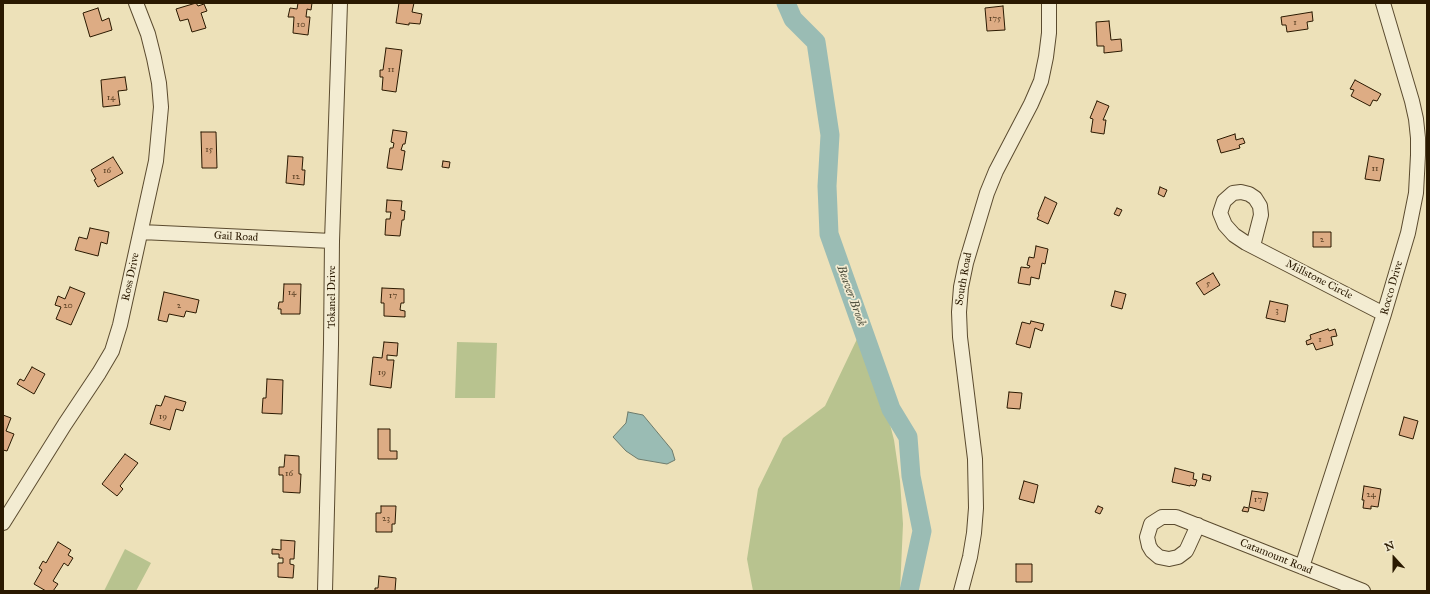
<!DOCTYPE html>
<style>
body{margin:0}
#map{position:relative;width:1430px;height:594px;overflow:hidden;background:#ede1b9;font-family:"IM FELL Great Primer",serif}
canvas{display:block}
.frame{position:absolute;inset:0;border:4px solid #2a1901;pointer-events:none}
.north{position:absolute;left:1374px;top:538px;width:40px;height:40px;-webkit-text-stroke:3px #f3ecd2;paint-order:stroke;rotate:339deg;font-size:11px;font-weight:700;line-height:16px;text-align:center;color:#2a1901}
.north::after{content:'';display:block;margin:auto;width:14px;height:18px;background:#2a1901;clip-path:polygon(50% 0,100% 100%,50% 72%,0 100%)}
</style>
<div id="map">
<canvas width="1430" height="594"></canvas>
<div class="frame"></div>
<div class="north">N</div>
</div>
<script>
const context = document.querySelector('canvas').getContext('2d');
context.lineJoin = 'round';
function fillPath(path, color) {
  context.fillStyle = color;
  context.fill(path, 'evenodd');
}
function shape(rows) {
  const path = new Path2D();
  for (const r of rows) {
    path.moveTo(r[0], r[1]);
    for (let i = 2; i < r.length; i += 2) path.lineTo(r[i], r[i + 1]);
  }
  return path;
}
function strokePath(path, color, width, dash) {
  context.strokeStyle = color;
  context.lineWidth = width;
  context.lineCap = dash ? 'butt' : 'round';
  context.setLineDash(dash || []);
  context.stroke(path);
}
function label(font, color, halo, rows, align = 'center') {
  context.font = font + ' "IM FELL Great Primer",serif';
  context.lineWidth = 3.5;
  context.setLineDash([]);
  context.textBaseline = 'middle';
  context.strokeStyle = halo;
  context.fillStyle = color;
  for (const [text, x, y, turn = 0] of rows) {
    context.save();
    context.translate(x, y);
    context.rotate((+turn || 0) * Math.PI / 180);
    context.textAlign = isNaN(turn) ? turn : align;
    if (halo) context.strokeText(text, 0, 0);
    context.fillText(text, 0, 0);
    context.restore();
  }
}
fillPath(shape([
 [857,339,882,393,894,440,900,481,903,524,900,591,753,591,747,559,758,489,783,438,825,406],
 [457,342,497,343,495,398,455,398],
 [125,549,151,563,136,591,104,591]
]), '#b8c38f');
const water = shape([
 [628,412,643,415,672,450,675,460,667,464,638,459,626,451,613,437,626,423,628,412]
]);
fillPath(water, '#9abcb4');
strokePath(water, '#6d7b6c', 1);
strokePath(shape([
 [786,3,793,19,816,42,830,135,827,186,829,234,891,409,908,437,911,476,922,531,909,591]
]), '#9abcb4', 19);
const building = shape([
 [196,3,198,6,204,4,207,11,201,13,206,28,192,32,188,19,180,21,176,9,196,3],
 [298,3,312,3,311,10,307,9,306,17,310,17,308,35,293,33,294,17,288,17,290,8,297,9,298,3],
 [399,3,414,3,412,12,422,14,420,24,409,23,409,25,396,23,399,3],
 [1003,6,1005,30,987,31,985,8,1003,6],
 [98,8,102,21,109,18,112,30,90,37,83,13,98,8],
 [1312,12,1313,21,1307,22,1308,29,1287,32,1286,25,1282,25,1281,17,1312,12],
 [1109,21,1111,40,1121,39,1122,51,1104,53,1104,46,1097,46,1096,22,1109,21],
 [386,48,402,50,396,92,382,90,383,77,380,77,380,70,383,70,386,48],
 [125,77,127,90,118,91,120,105,103,107,101,80,125,77],
 [1355,80,1381,94,1377,101,1373,100,1370,106,1351,96,1354,90,1350,89,1355,80],
 [1097,101,1109,106,1103,120,1106,120,1104,134,1091,132,1093,119,1090,118,1097,101],
 [393,130,407,132,405,144,403,144,401,150,405,151,402,170,387,168,390,148,393,148,394,143,391,142,393,130],
 [201,132,216,132,217,168,202,168,201,132],
 [1235,134,1236,140,1243,138,1245,143,1239,145,1240,148,1221,153,1217,140,1235,134],
 [288,156,303,157,302,170,305,170,304,185,286,183,288,156],
 [1369,156,1384,159,1380,181,1365,179,1369,156],
 [113,157,123,173,98,187,94,180,96,179,91,170,113,157],
 [443,161,450,162,449,168,442,167,443,161],
 [1160,187,1167,190,1164,197,1158,194,1160,187],
 [1045,197,1057,203,1048,224,1037,219,1039,215,1038,214,1045,197],
 [387,200,402,201,401,210,405,211,404,220,402,220,400,236,385,235,386,219,390,219,391,212,386,212,387,200],
 [1117,208,1122,210,1119,216,1114,214,1117,208],
 [90,228,109,232,107,244,101,242,98,256,75,250,79,237,87,239,90,228],
 [1313,232,1331,232,1331,247,1313,247,1313,232],
 [1036,246,1048,249,1045,264,1042,263,1039,279,1031,277,1030,285,1018,283,1021,267,1029,268,1030,266,1027,265,1029,257,1034,258,1036,246],
 [1213,273,1220,285,1204,295,1196,283,1213,273],
 [284,284,301,284,300,314,281,314,281,309,278,309,279,302,283,302,284,284],
 [70,287,85,293,71,325,56,319,61,307,55,305,58,296,65,299,70,287],
 [382,288,404,289,404,303,401,303,400,310,405,311,405,317,384,316,384,303,381,303,382,288],
 [1115,291,1126,294,1122,309,1111,306,1115,291],
 [164,292,199,300,196,313,186,311,184,317,169,314,167,322,158,320,164,292],
 [1270,301,1288,305,1285,322,1266,318,1270,301],
 [1031,321,1044,324,1042,331,1035,328,1030,348,1016,344,1022,322,1030,324,1031,321],
 [1328,329,1329,331,1335,329,1337,336,1331,337,1333,345,1316,350,1313,343,1307,345,1306,341,1311,339,1310,335,1328,329],
 [384,342,398,343,397,356,387,355,387,360,394,360,391,388,370,385,373,357,382,358,384,342],
 [32,367,45,374,34,394,17,384,20,379,24,381,32,367],
 [267,379,283,380,282,414,262,413,263,398,266,398,267,379],
 [1009,392,1022,393,1020,409,1007,408,1009,392],
 [165,396,186,402,183,411,176,409,170,430,150,424,156,405,161,406,165,396],
 [3,415,11,418,6,431,14,434,7,451,3,450,3,415],
 [1404,417,1418,421,1413,439,1399,435,1404,417],
 [378,429,390,429,390,451,397,451,397,459,378,459,378,429],
 [125,454,138,463,120,486,123,489,117,496,102,484,125,454],
 [285,455,299,456,299,474,301,474,300,493,283,492,283,475,279,475,279,467,284,467,285,455],
 [1175,468,1194,473,1193,479,1197,480,1195,486,1190,485,1190,486,1172,482,1175,468],
 [1203,474,1211,476,1210,481,1202,479,1203,474],
 [1024,481,1038,485,1034,503,1019,499,1024,481],
 [1364,486,1381,489,1378,507,1371,506,1371,509,1363,508,1364,500,1362,500,1364,486],
 [1252,491,1268,493,1264,511,1249,507,1252,491],
 [381,506,396,506,395,524,392,524,392,532,376,532,376,513,381,513,381,506],
 [1098,506,1103,508,1100,514,1095,512,1098,506],
 [1244,507,1249,508,1248,512,1242,511,1244,507],
 [281,540,295,541,294,559,290,559,290,564,294,565,293,578,278,577,278,563,283,563,283,558,279,558,279,554,272,554,272,549,281,550,281,540],
 [58,542,71,550,68,555,73,558,68,566,64,563,53,581,58,584,53,591,46,591,34,584,42,570,39,568,43,561,46,563,58,542],
 [1016,564,1032,564,1032,582,1016,582,1016,564],
 [379,576,396,578,395,591,375,591,375,588,378,588,379,576]
]);
fillPath(building, '#ddac84');
strokePath(building, '#2a1901', 1);
const minor = shape([
 [141,232,332,241],
 [1253,246,1261,215,1260,206,1255,198,1249,194,1241,192,1233,193,1224,201,1220,213,1225,225,1234,235,1246,243,1384,314],
 [3,523,65,424,99,373,112,351,120,325,156,161,161,107,159,83,154,58,148,34,136,3],
 [1198,525,1188,547,1186,551,1178,557,1169,559,1159,557,1152,551,1149,546,1147,537,1151,524,1162,517,1176,517,1363,591],
 [1302,567,1384,314,1408,233,1416,193,1418,155,1418,138,1416,119,1412,101,1383,3],
 [325,591,331,344,332,241,340,3],
 [961,591,970,557,974,533,976,508,975,459,960,337,959,312,961,287,966,263,987,193,996,171,1031,104,1041,81,1046,57,1049,33,1049,3]
]);
strokePath(minor, '#5b4b2f', 16);
strokePath(minor, '#f3ecd2', 14);
label('9px', '#573e22', null, [
 ["175",995,19],
 ["1",1295,23],
 ["10",301,25],
 ["11",391,70],
 ["14",111,98],
 ["15",209,150],
 ["11",1375,169],
 ["16",107,171],
 ["12",296,177],
 ["2",1322,240],
 ["5",1208,284],
 ["14",292,293],
 ["17",393,296],
 ["20",68,306],
 ["2",179,306],
 ["3",1277,311],
 ["1",1320,340],
 ["19",382,373],
 ["19",163,417],
 ["16",289,474],
 ["24",1371,495],
 ["17",1258,500],
 ["23",386,519]
]);
label('11px', '#2a1901', '#f3ecd2', [
 ["Gail Road",236,237,3],
 ["Ross Drive",131,277,-78],
 ["South Road",964,279,-80],
 ["Millstone Circle",1319,280,27],
 ["Rocco Drive",1392,288,-74],
 ["Tokanel Drive",332,297,-90],
 ["Catamount Road",1276,557,22]
]);
label('italic 12px', '#515240', '#f3ecd2', [
 ["Beaver Brook",851,296,70]
]);
</script>
